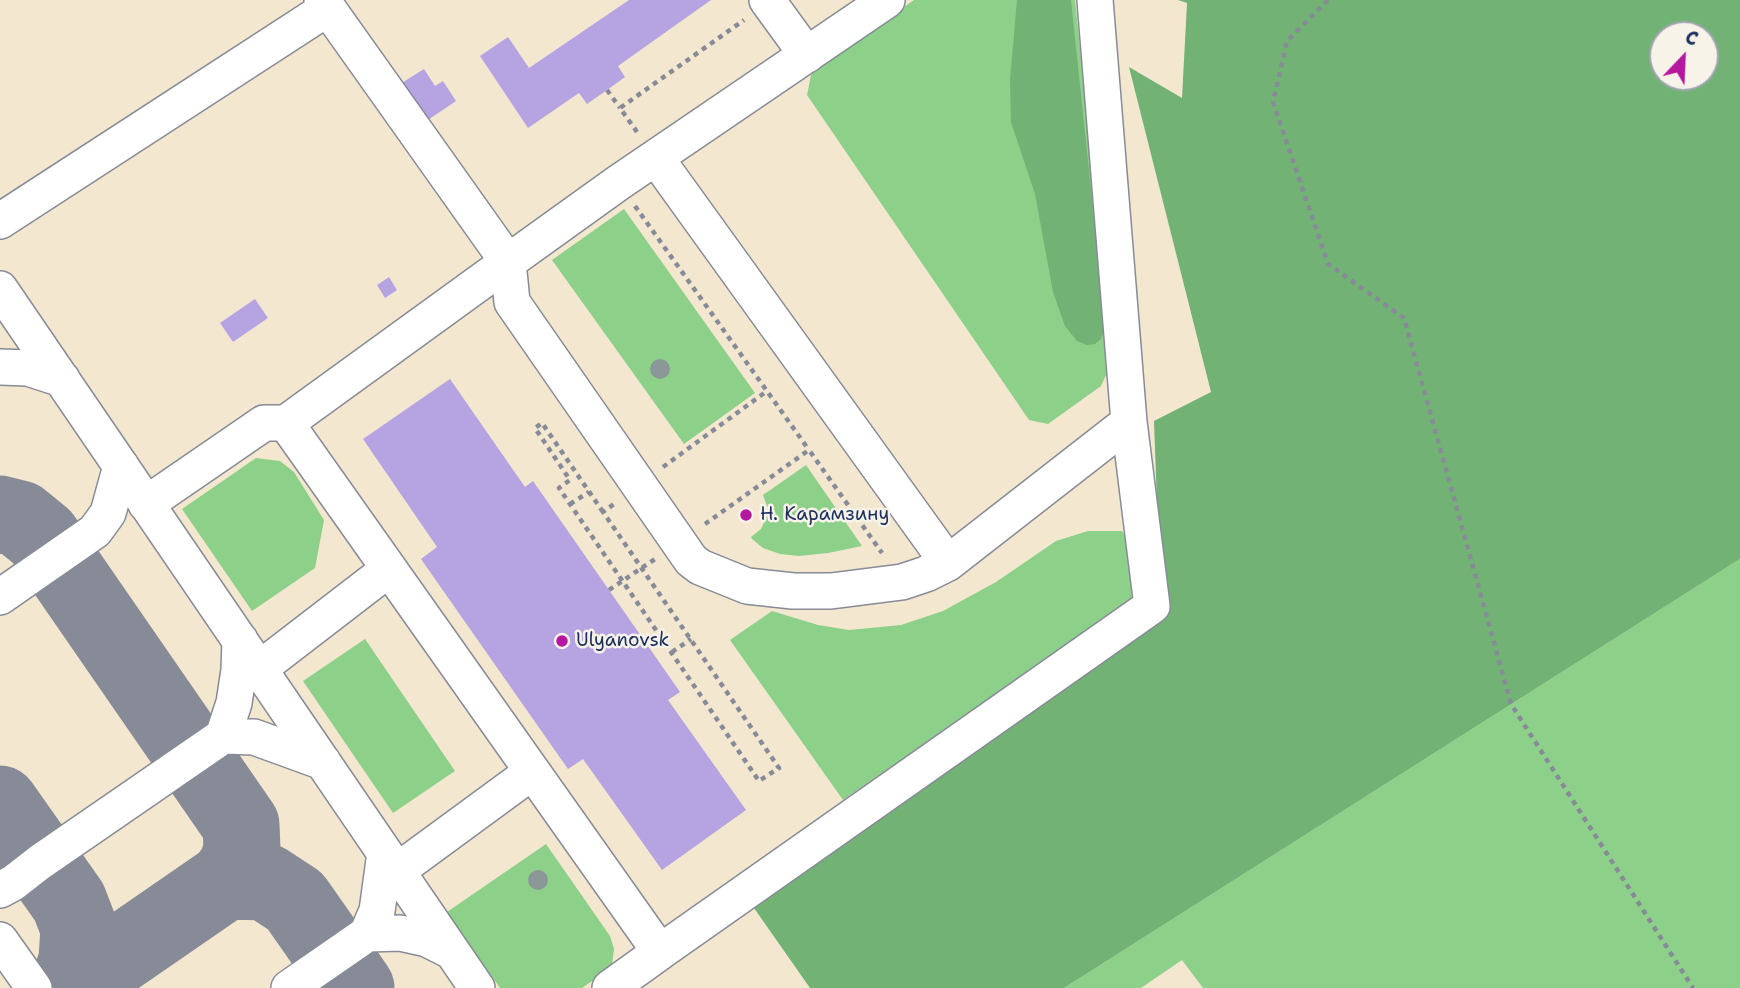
<!DOCTYPE html>
<meta charset="utf-8">
<style>
body{margin:0}
#map{position:relative;width:1740px;height:988px;overflow:hidden;background:#f3e7d0;font-family:"Shantell Sans",sans-serif}
canvas{display:block}
.north{position:absolute;left:1649px;top:21px;width:70px;height:70px;box-sizing:border-box;background:#f7f3e8;border:2px solid #9fa5b1;border-radius:50%;rotate:23deg;font-size:19px;font-weight:700;line-height:28px;text-align:center;color:#1b2f5e}
.north::after{content:'';display:block;margin:auto;width:24px;height:32px;background:#b5179e;clip-path:polygon(50% 0,100% 100%,50% 72%,0 100%)}
</style>
<div id="map">
<canvas width="1740" height="988"></canvas>
<div class="north">С</div>
</div>
<script>
const context = document.querySelector('canvas').getContext('2d');
context.lineJoin = 'round';
function fillPath(path, color) {
  context.fillStyle = color;
  context.fill(path, 'evenodd');
}
function shape(rows) {
  const path = new Path2D();
  for (const r of rows) {
    path.moveTo(r[0], r[1]);
    for (let i = 2; i < r.length; i += 2) path.lineTo(r[i], r[i + 1]);
  }
  return path;
}
function strokePath(path, color, width, dash) {
  context.strokeStyle = color;
  context.lineWidth = width;
  context.lineCap = dash ? 'butt' : 'round';
  context.setLineDash(dash || []);
  context.stroke(path);
}
function label(font, color, halo, rows, align = 'center') {
  context.font = font + ' "Shantell Sans",sans-serif';
  context.lineWidth = 5;
  context.setLineDash([]);
  context.textBaseline = 'middle';
  context.strokeStyle = halo;
  context.fillStyle = color;
  for (const [text, x, y, turn = 0] of rows) {
    context.save();
    context.translate(x, y);
    context.rotate((+turn || 0) * Math.PI / 180);
    context.textAlign = isNaN(turn) ? turn : align;
    if (halo) context.strokeText(text, 0, 0);
    context.fillText(text, 0, 0);
    context.restore();
  }
}
fillPath(shape([
 [914,0,1075,0,1113,360,1101,386,1048,424,1029,420,807,95,812,70],
 [624,209,755,393,684,444,552,260],
 [256,458,280,461,294,472,324,520,315,568,252,611,182,509],
 [806,465,862,546,828,553,799,556,780,554,763,548,752,539,751,537,761,529,767,516,768,509,763,495],
 [1088,531,1122,531,1129,542,1132,600,843,800,730,640,772,611,818,625,849,630,901,625,943,611,996,582,1056,541],
 [1740,559,1740,988,1203,988,1182,960,1141,988,1064,988],
 [365,639,455,771,393,813,303,681],
 [546,844,610,936,614,949,612,965,607,971,582,988,500,988,447,912]
]), '#8dd089');
fillPath(shape([
 [1017,0,1071,0,1104,313,1105,329,1101,339,1095,344,1087,345,1077,341,1065,326,1053,292,1035,194,1011,122,1010,80],
 [1178,0,1740,0,1740,559,1064,988,810,988,754,908,1161,614,1154,421,1211,392,1129,67,1182,98,1187,3],
 [1663,35,1705,35,1705,77,1663,77]
]), '#72b275');
strokePath(shape([
 [0,514,20,519,42,537,241,825,242,849,237,866,226,881],
 [0,804,69,902,79,928,77,960,68,988],
 [71,988,226,881,266,882,295,901,356,988]
]), '#878b97', 77);
fillPath(shape([
 [629,0,711,0,618,66,625,77,607,90,587,104,579,93,528,128,480,56,508,37,529,68],
 [424,69,435,86,443,81,456,101,425,122,400,84],
 [389,277,397,290,385,298,377,285],
 [255,299,268,318,233,342,220,323],
 [450,379,525,487,533,481,680,692,668,700,746,810,662,870,583,759,568,769,421,559,437,547,363,439]
]), '#b5a3e2');
const minor = shape([
 [322,0,508,262,286,423,660,952,1152,606,1129,422],
 [767,0,807,55],
 [887,0,618,183,508,262,512,302,691,560,700,567,747,586,793,591,831,591,902,582,926,574,948,563],
 [656,158,948,563,1129,422,1095,0],
 [0,221,328,8],
 [0,289,477,988],
 [0,367,28,368,62,379],
 [146,504,264,423,286,423],
 [0,597,95,531,108,513,121,466],
 [259,669,389,569],
 [223,736,254,737,323,762],
 [397,871,532,772],
 [0,890,13,883,40,862,223,736,234,703,239,670,240,640],
 [367,934,377,911,385,853],
 [0,940,34,988],
 [289,988,367,934,400,933,427,939,451,951],
 [610,988,660,952]
]);
strokePath(minor, '#878b97', 38);
strokePath(shape([
 [1328,0,1287,41,1273,102,1328,264,1404,318,1511,704,1693,988],
 [607,90,620,108],
 [637,132,620,108,744,20],
 [635,206,809,450],
 [663,467,767,391],
 [570,504,589,492],
 [603,512,542,423,535,428,570,480,559,488,759,781,779,768,603,512,614,504],
 [705,524,809,450,882,553],
 [609,590,655,559],
 [672,652,691,639]
]), '#878b97', 4.5, [5, 5]);
strokePath(minor, '#fff', 35);
context.fillStyle = '#8c9897';
for (const [x, y] of [
 [660,369],
 [538,880]
]) {
  context.beginPath();
  context.arc(x, y, 10, 0, 2 * Math.PI);
  context.fill();
}
for (const [x, y, r, color] of [
 [746,515,7,"#b5179e"],
 [562,641,7,"#b5179e"]
]) {
  const dot = new Path2D();
  dot.arc(x, y, r, 0, 2 * Math.PI);
  context.fillStyle = color;
  context.fill(dot);
  strokePath(dot, '#f7f3e8', 2.5);
}
label('19px', '#1b2f5e', '#f7f3e8', [
 ["Н. Карамзину",760,515],
 ["Ulyanovsk",576,641]
], 'left');
</script>
